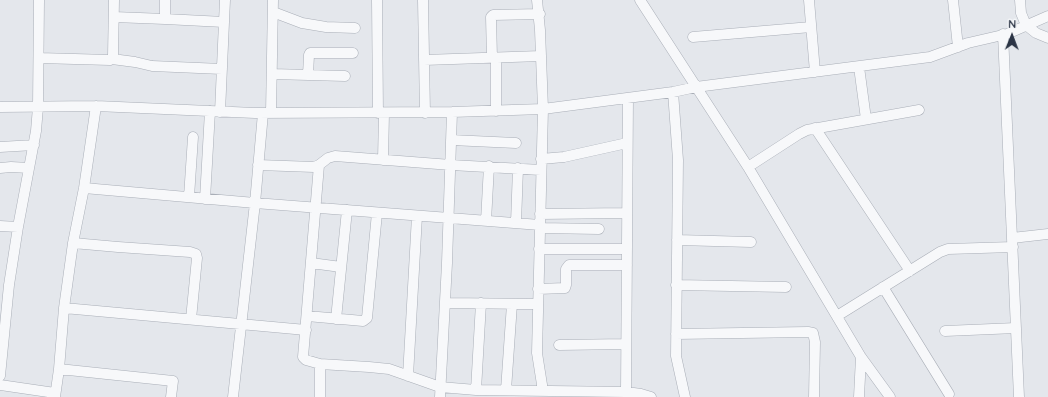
<!DOCTYPE html>
<style>
body{margin:0}
#map{position:relative;width:1048px;height:397px;overflow:hidden;background:#e4e7ec;font-family:Quicksand,sans-serif}
canvas{display:block}
.north{position:absolute;left:992px;top:16px;width:40px;height:40px;-webkit-text-stroke:3px #f4f6f9;paint-order:stroke;rotate:1deg;font-size:11px;font-weight:700;line-height:16px;text-align:center;color:#2b3445}
.north::after{content:'';display:block;margin:auto;width:14px;height:18px;background:#2b3445;clip-path:polygon(50% 0,100% 100%,50% 72%,0 100%)}
</style>
<div id="map">
<canvas width="1048" height="397"></canvas>
<div class="north">N</div>
</div>
<script>
const context = document.querySelector('canvas').getContext('2d');
context.lineJoin = 'round';
function shape(rows) {
  const path = new Path2D();
  for (const r of rows) {
    path.moveTo(r[0], r[1]);
    for (let i = 2; i < r.length; i += 2) path.lineTo(r[i], r[i + 1]);
  }
  return path;
}
function strokePath(path, color, width, dash) {
  context.strokeStyle = color;
  context.lineWidth = width;
  context.lineCap = dash ? 'butt' : 'round';
  context.setLineDash(dash || []);
  context.stroke(path);
}
const minor = shape([
 [165,0,165,19,224,22,220,112],
 [377,0,378,113],
 [423,0,425,113],
 [537,0,540,30,543,109,537,353,543,391],
 [640,0,748,167,861,357,890,397],
 [809,0,815,72],
 [953,0,958,47],
 [1020,0,1021,13,1026,25,1036,33,1048,38],
 [273,12,302,23,326,27,355,28],
 [114,17,165,19],
 [224,22,225,0],
 [1003,34,1019,397],
 [693,37,811,27],
 [39,58,110,60,112,59,113,56,114,0],
 [492,58,491,17,493,15,540,14],
 [496,58,496,111],
 [112,59,135,62,152,66,222,69],
 [424,60,541,56],
 [859,67,866,119],
 [272,74,345,76],
 [308,75,309,55,310,53,353,53],
 [673,92,678,160,676,356,685,397],
 [96,106,84,188,73,243,64,308,59,369,173,381,171,397],
 [0,107,96,106,255,113,452,112,543,109,673,92,696,87,930,57,968,43,1007,34,1048,16],
 [271,113,273,0],
 [815,128,910,271],
 [451,140,516,143],
 [0,147,34,145],
 [541,159,564,157,627,143],
 [383,160,384,113],
 [258,165,314,167,319,165,328,158,335,156,451,165,541,170],
 [319,165,303,357,306,360,320,364,369,367,389,369,440,387,476,390,626,392,641,394,651,397],
 [748,167,799,134,807,130,919,110],
 [0,168,11,167,29,168],
 [84,188,255,203,540,225],
 [189,197,193,137],
 [205,199,210,111],
 [540,214,627,213],
 [486,221,489,166],
 [516,223,518,168],
 [0,226,18,227,9,285,0,376],
 [18,227,36,131,38,107,39,0],
 [540,228,599,229],
 [1012,238,1048,234],
 [677,240,751,242],
 [73,243,118,247,190,252,196,254,197,258,191,319],
 [539,249,627,249],
 [311,263,341,267],
 [676,285,786,287],
 [883,287,949,394],
 [538,289,565,288,566,285,566,269,569,265,627,265],
 [445,303,538,304],
 [64,308,306,330],
 [307,316,363,321,367,318,377,213],
 [837,316,940,252,948,249,1013,247],
 [336,319,347,210],
 [945,331,1016,328],
 [676,334,808,332,813,333,815,342,814,397],
 [559,345,626,344],
 [408,376,417,216],
 [0,385,55,393],
 [476,390,481,303],
 [506,390,512,304],
 [626,392,628,98],
 [55,397,59,369],
 [233,397,255,203,263,113],
 [320,397,320,364],
 [440,397,447,263,452,112],
 [859,397,861,357]
]);
strokePath(minor, '#a9aeb7', 11);
strokePath(minor, '#f7f8fa', 10);
</script>
